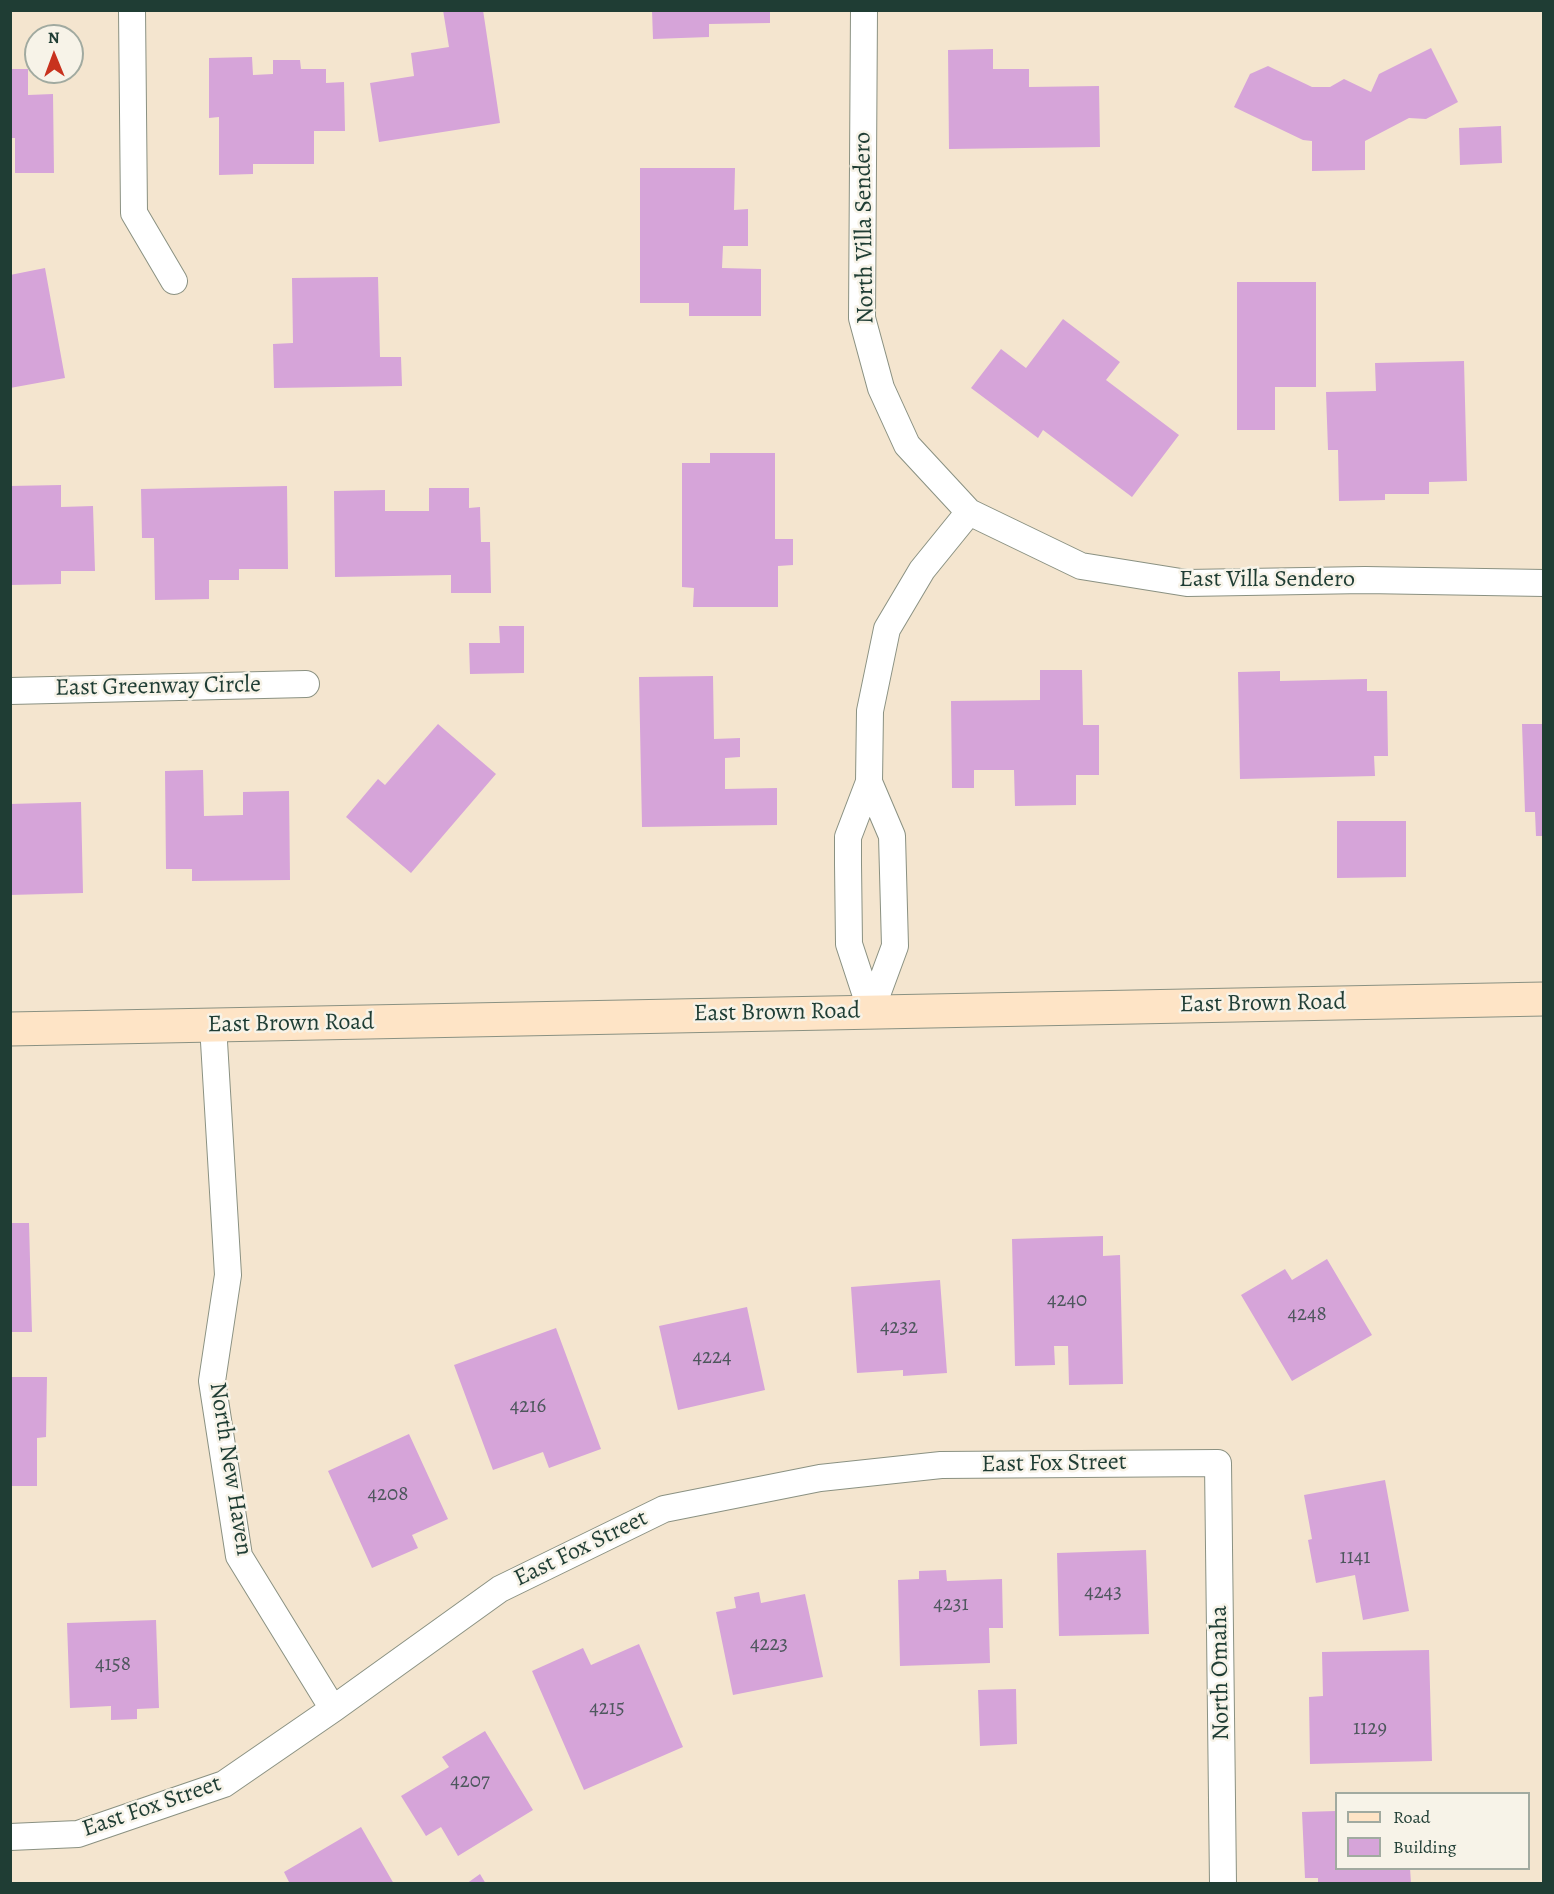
<!DOCTYPE html>
<style>
body{margin:0}
#map{position:relative;width:1554px;height:1894px;overflow:hidden;background:#f4e5cf;font-family:Alegreya,serif}
canvas{display:block}
.frame{position:absolute;inset:0;border:12px solid #1f3d34;pointer-events:none}
.legend{position:absolute;left:1335px;top:1792px;width:195px;height:78px;box-sizing:border-box;background:#f7f3e8;border:2px solid #a1aaa0;margin:0;padding:8px 10px;list-style:none;font-size:18px;color:#1f3d34}
.legend li{display:flex;align-items:center;gap:12px;height:30px}
.legend b{width:30px;border:2px solid #a1aaa0}
.north{position:absolute;left:24px;top:24px;width:60px;height:60px;box-sizing:border-box;background:#f7f3e8;border:2px solid #a1aaa0;border-radius:50%;rotate:359deg;font-size:16px;font-weight:700;line-height:24px;text-align:center;color:#1f3d34}
.north::after{content:'';display:block;margin:auto;width:21px;height:27px;background:#c8321e;clip-path:polygon(50% 0,100% 100%,50% 72%,0 100%)}
</style>
<div id="map">
<canvas width="1554" height="1894"></canvas>
<div class="frame"></div>
<ul class="legend">
<li><b style="height:8px;background:#fee4c6"></b>Road</li>
<li><b style="height:16px;background:#d6a4d9"></b>Building</li>
</ul>
<div class="north">N</div>
</div>
<script>
const context = document.querySelector('canvas').getContext('2d');
context.lineJoin = 'round';
function fillPath(path, color) {
  context.fillStyle = color;
  context.fill(path, 'evenodd');
}
function shape(rows) {
  const path = new Path2D();
  for (const r of rows) {
    path.moveTo(r[0], r[1]);
    for (let i = 2; i < r.length; i += 2) path.lineTo(r[i], r[i + 1]);
  }
  return path;
}
function strokePath(path, color, width, dash) {
  context.strokeStyle = color;
  context.lineWidth = width;
  context.lineCap = dash ? 'butt' : 'round';
  context.setLineDash(dash || []);
  context.stroke(path);
}
function label(font, color, halo, rows, align = 'center') {
  context.font = font + ' Alegreya,serif';
  context.lineWidth = 5;
  context.setLineDash([]);
  context.textBaseline = 'middle';
  context.strokeStyle = halo;
  context.fillStyle = color;
  for (const [text, x, y, turn = 0] of rows) {
    context.save();
    context.translate(x, y);
    context.rotate((+turn || 0) * Math.PI / 180);
    context.textAlign = isNaN(turn) ? turn : align;
    if (halo) context.strokeText(text, 0, 0);
    context.fillText(text, 0, 0);
    context.restore();
  }
}
fillPath(shape([
 [443,10,483,10,500,123,379,142,370,83,414,76,411,53,449,47],
 [652,10,770,10,770,23,709,24,709,37,653,39],
 [1431,48,1458,102,1426,119,1409,118,1365,141,1365,170,1312,171,1312,141,1303,140,1234,107,1250,74,1268,66,1312,87,1330,87,1344,79,1371,92,1379,74],
 [993,49,993,69,1029,69,1029,87,1099,86,1100,147,949,149,948,50],
 [252,57,253,75,273,74,273,60,300,60,301,69,326,69,326,83,344,82,345,131,314,131,314,164,253,164,253,174,219,175,219,117,209,118,209,58],
 [10,69,28,69,28,95,53,94,54,173,15,173,15,138,10,138],
 [1501,126,1502,163,1460,165,1459,128],
 [640,168,735,168,734,210,748,209,748,246,723,246,722,268,761,269,761,316,689,316,689,303,640,303],
 [45,268,65,378,10,388,10,275],
 [378,277,380,357,401,357,402,386,274,388,273,344,293,343,292,278],
 [1237,282,1316,282,1316,387,1275,387,1275,430,1237,430],
 [1063,319,1120,362,1106,380,1179,435,1132,497,1043,430,1038,438,971,388,1001,349,1026,368],
 [1464,361,1467,481,1429,482,1429,494,1385,494,1385,500,1339,501,1338,450,1328,450,1326,392,1376,391,1375,363],
 [710,453,775,453,775,539,793,539,793,565,778,566,778,607,693,607,694,588,682,587,682,463,710,463],
 [61,485,61,507,93,506,95,571,61,571,61,584,10,585,10,486],
 [287,486,288,569,239,569,239,580,209,580,209,599,155,600,154,538,142,538,141,489],
 [429,488,469,488,469,508,480,507,481,542,490,542,491,593,451,593,451,575,335,577,334,491,385,490,385,511,429,511],
 [499,626,524,626,524,673,470,674,469,643,500,643],
 [1040,670,1082,670,1083,725,1099,725,1099,775,1076,775,1076,805,1015,806,1014,770,974,770,974,788,952,788,951,701,1040,700],
 [1280,671,1280,681,1367,679,1367,691,1387,691,1388,756,1374,756,1375,776,1240,779,1238,672],
 [713,676,714,739,740,738,740,757,725,758,725,789,777,788,777,825,642,827,639,677],
 [438,724,496,774,411,873,346,817,378,779,385,785],
 [1522,724,1544,724,1544,836,1536,836,1535,812,1525,812],
 [203,770,204,816,243,815,243,792,289,791,290,880,192,881,192,869,166,869,165,771],
 [81,802,83,893,10,895,10,804],
 [1337,821,1406,821,1406,877,1337,878],
 [10,1223,29,1223,32,1332,10,1332],
 [1103,1236,1103,1256,1120,1255,1123,1384,1069,1385,1068,1346,1054,1346,1055,1365,1015,1366,1012,1239],
 [1327,1259,1372,1335,1292,1381,1241,1295,1285,1269,1292,1280],
 [940,1280,947,1373,903,1376,903,1370,857,1373,851,1287],
 [747,1307,765,1390,678,1410,659,1326],
 [556,1328,601,1449,549,1468,543,1452,493,1470,454,1365],
 [10,1377,47,1377,46,1437,37,1438,37,1486,10,1486],
 [409,1434,448,1519,412,1535,418,1548,372,1568,328,1471],
 [1385,1480,1409,1611,1363,1620,1355,1575,1316,1583,1308,1540,1312,1539,1304,1495],
 [1146,1550,1149,1634,1059,1636,1057,1553],
 [946,1570,947,1581,1002,1579,1003,1628,989,1628,990,1663,900,1666,898,1580,919,1579,919,1571],
 [759,1592,761,1603,805,1594,823,1677,733,1695,716,1612,736,1608,734,1597],
 [156,1620,159,1708,137,1709,137,1719,111,1720,111,1706,70,1708,67,1623],
 [639,1644,683,1747,584,1790,532,1671,583,1648,591,1665],
 [1429,1650,1432,1761,1310,1764,1309,1697,1323,1696,1322,1652],
 [1016,1689,1017,1744,980,1746,978,1690],
 [485,1731,533,1810,458,1856,441,1827,426,1836,401,1796,449,1767,442,1757],
 [1336,1811,1336,1868,1410,1868,1411,1884,1318,1884,1318,1878,1305,1878,1302,1812],
 [361,1827,394,1884,290,1884,284,1872],
 [480,1874,486,1884,466,1884]
]), '#d6a4d9');
const street = shape([
 [132,10,134,213,174,281],
 [864,10,862,318,881,388,907,445,969,512,1081,566,1187,583,1365,580,1544,583],
 [10,691,306,684],
 [869,782,892,836,895,946,871,1011],
 [871,1011,849,944,848,864,848,837,869,782,870,711,887,629,922,570,969,512],
 [213,1025,228,1275,212,1381,239,1556,333,1709],
 [10,1837,78,1834,224,1784,333,1709,500,1589,664,1509,820,1478,941,1465,1218,1463,1223,1884]
]);
const secondary = shape([
 [10,1029,1544,999]
]);
strokePath(street, '#8a9182', 28);
strokePath(secondary, '#8a9182', 35);
strokePath(street, '#fff', 26);
strokePath(secondary, '#fee4c6', 33);
label('21px', '#4d575d', null, [
 ["4240",1067,1301],
 ["4248",1307,1315],
 ["4232",899,1328],
 ["4224",712,1358],
 ["4216",528,1407],
 ["4208",388,1495],
 ["1141",1355,1558],
 ["4243",1103,1593],
 ["4231",951,1605],
 ["4223",769,1645],
 ["4158",113,1665],
 ["4215",607,1709],
 ["1129",1370,1729],
 ["4207",470,1782]
]);
label('24px', '#1f3d34', '#f7f3e8', [
 ["North Villa Sendero",865,228,-91],
 ["East Villa Sendero",1267,580],
 ["East Greenway Circle",158,687,-1],
 ["East Brown Road",1263,1004,-1],
 ["East Brown Road",777,1013,-1],
 ["East Brown Road",291,1024,-1],
 ["East Fox Street",1054,1464,-1],
 ["North New Haven",230,1469,81],
 ["East Fox Street",581,1549,-26],
 ["North Omaha",1221,1673,-91],
 ["East Fox Street",152,1807,-19]
]);
</script>
